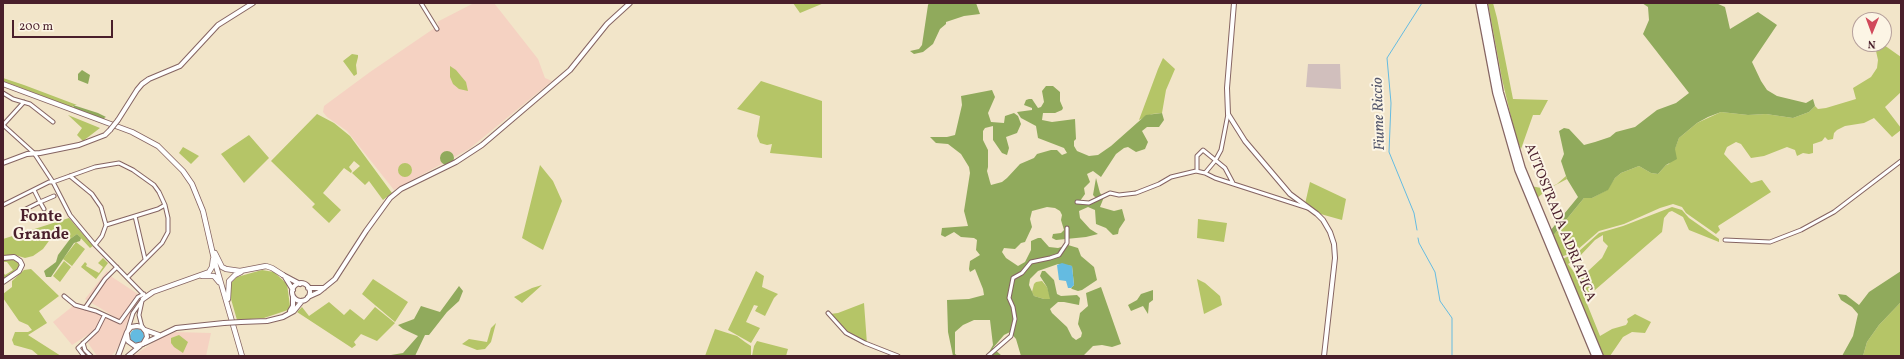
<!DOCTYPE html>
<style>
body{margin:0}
#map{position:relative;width:1904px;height:359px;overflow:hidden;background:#f2e5c9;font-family:Vollkorn,serif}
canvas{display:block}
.frame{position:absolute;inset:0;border:4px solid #4a1f2b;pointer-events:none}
.north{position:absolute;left:1852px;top:12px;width:40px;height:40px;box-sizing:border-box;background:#fcf5e5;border:1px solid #b59f9b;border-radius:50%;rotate:181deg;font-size:11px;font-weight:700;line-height:16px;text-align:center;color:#4a1f2b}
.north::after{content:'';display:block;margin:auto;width:14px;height:18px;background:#d1495b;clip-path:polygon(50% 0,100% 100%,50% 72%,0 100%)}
.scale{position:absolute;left:12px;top:20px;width:101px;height:18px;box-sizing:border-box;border:2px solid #4a1f2b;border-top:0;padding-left:5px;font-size:12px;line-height:14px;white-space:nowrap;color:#4a1f2b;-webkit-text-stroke:3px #fcf5e5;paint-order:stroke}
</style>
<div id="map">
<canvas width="1904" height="359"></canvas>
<div class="frame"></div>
<div class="north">N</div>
<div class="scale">200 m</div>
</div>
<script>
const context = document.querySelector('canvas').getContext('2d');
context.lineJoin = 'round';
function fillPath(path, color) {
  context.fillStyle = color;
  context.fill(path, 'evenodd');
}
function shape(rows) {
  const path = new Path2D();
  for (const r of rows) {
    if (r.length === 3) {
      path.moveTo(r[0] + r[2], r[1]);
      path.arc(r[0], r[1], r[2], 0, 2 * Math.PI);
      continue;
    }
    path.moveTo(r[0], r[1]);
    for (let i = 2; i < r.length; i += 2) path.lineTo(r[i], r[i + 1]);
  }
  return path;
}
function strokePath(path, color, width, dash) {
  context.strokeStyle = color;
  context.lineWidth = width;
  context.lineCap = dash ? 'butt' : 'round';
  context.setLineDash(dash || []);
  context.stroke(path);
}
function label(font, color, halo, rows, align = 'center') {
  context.font = font + ' Vollkorn,serif';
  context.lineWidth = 4;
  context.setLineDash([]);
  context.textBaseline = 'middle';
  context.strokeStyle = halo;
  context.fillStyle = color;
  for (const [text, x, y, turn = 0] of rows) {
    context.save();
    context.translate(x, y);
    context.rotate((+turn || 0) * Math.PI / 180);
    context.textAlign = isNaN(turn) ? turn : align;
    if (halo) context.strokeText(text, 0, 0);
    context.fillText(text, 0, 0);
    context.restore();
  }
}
fillPath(shape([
 [474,3,494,3,538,59,545,78,552,81,469,149,394,190,347,131,327,117,323,112,324,106,370,72,439,25,437,22],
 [107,271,112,277,141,296,132,311,126,325,124,336,115,352,111,356,97,356,88,343,105,318,118,323,120,320,85,299],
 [73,306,101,315,101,321,95,330,72,345,53,322],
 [175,332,211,333,206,356,133,356,160,338]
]), '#f5d2c2');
fillPath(shape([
 [1308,64,1340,64,1341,89,1306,87]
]), '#d1bfbd');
fillPath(shape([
 [793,3,824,3,800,13],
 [1488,3,1493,3,1497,18,1513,99,1548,100,1540,115,1533,115,1521,149,1516,138,1502,79],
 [1884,45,1901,57,1901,92,1885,107,1901,128,1901,130,1892,137,1874,118,1864,123,1845,126,1837,130,1834,133,1833,139,1828,140,1825,137,1822,141,1813,144,1813,153,1809,154,1803,153,1797,156,1795,150,1787,147,1764,156,1751,158,1741,144,1736,142,1727,147,1724,154,1751,183,1762,180,1771,192,1718,226,1720,230,1716,234,1686,213,1682,207,1673,204,1660,208,1624,224,1599,231,1576,251,1561,257,1552,237,1584,198,1592,198,1607,190,1615,178,1621,173,1639,166,1651,173,1658,174,1666,165,1669,164,1679,138,1697,123,1721,112,1748,115,1766,114,1793,118,1809,112,1815,106,1818,109,1826,108,1856,99,1853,88,1871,77,1877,68,1878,60,1876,51],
 [352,54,358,55,358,57,356,65,357,74,354,76,343,61],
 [1163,58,1175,69,1166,90,1162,113,1152,114,1139,120,1158,69],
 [450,66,456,70,466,82,468,91,459,89,453,84,450,77],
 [3,78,24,85,77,105,75,105,72,107,74,108,3,81],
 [761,81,822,101,822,158,770,153,772,144,767,145,760,143,757,136,760,116,737,109],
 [317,114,334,123,350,136,392,193,383,200,369,181,365,185,352,173,360,166,354,161,349,167,352,171,351,173,344,168,323,193,341,210,329,223,312,207,315,204,271,161],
 [68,115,100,128,83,141,77,135,82,128],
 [249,135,269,158,244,183,221,154],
 [183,147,199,156,191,164,179,153],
 [405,170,7],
 [540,165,553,181,562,201,543,250,522,238],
 [1566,176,1567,179,1548,189,1536,199,1531,186,1546,189,1557,184],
 [1310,182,1346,199,1342,220,1317,213,1305,204],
 [1672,207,1682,210,1689,218,1719,239,1719,242,1689,230,1683,217,1672,211,1669,212,1664,218,1662,232,1595,290,1587,293,1585,292,1583,294,1600,336,1612,329,1626,325,1628,322,1627,319,1635,314,1651,322,1645,333,1632,332,1623,337,1610,356,1602,356,1562,259,1577,253,1599,233,1623,226],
 [1603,235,1603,241,1608,246,1602,258,1586,273,1574,272,1568,264,1579,257,1595,240],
 [69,218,93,246,90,248,77,234,70,239,61,231,54,234,43,249,33,256,25,258,15,255,3,256,3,239],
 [1198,219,1227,223,1224,242,1197,238],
 [76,242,85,249,72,266,63,259],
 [103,258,108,263,96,279,81,267,85,262,87,264,86,266,99,273,103,267,98,263],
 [11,259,18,262,20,267,3,279,3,272,5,275,13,270,7,262,3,262,3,261],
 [64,261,71,267,60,282,53,276],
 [31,269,59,296,39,311,47,323,28,335,61,356,39,356,32,350,14,345,12,340,15,332,28,332,32,330,28,325,19,321,3,298,3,294,12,287,12,281,24,270],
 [262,270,274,272,287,284,290,306,288,310,264,318,237,320,231,299,230,284,237,277],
 [756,271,764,276,762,287,778,294,774,298,765,316,755,311,758,306,754,305,746,322,760,328,751,343,728,330],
 [373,279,408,302,395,322,362,294],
 [1197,279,1205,283,1220,296,1222,305,1204,314],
 [1042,281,1047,287,1051,299,1044,299,1034,296,1032,292,1034,284,1036,282],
 [542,285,522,303,514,297,532,288],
 [329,302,344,315,350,309,364,320,375,307,395,323,377,341,361,334,354,342,356,345,352,348,297,312,302,307,309,316],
 [1901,302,1901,356,1863,356,1867,342,1879,325],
 [864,303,867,344,848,334,830,314,838,313],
 [496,323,491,342,485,349,477,350,462,344,469,339,487,342,491,328],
 [715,329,737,336,745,342,751,346,751,356,705,356],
 [179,335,188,342,183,353,174,347,171,343,171,338],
 [757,341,788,349,786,356,752,356,754,346]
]), '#b5c567');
fillPath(shape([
 [929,3,976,3,980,14,964,16,946,22,946,24,940,29,933,44,923,52,914,54,910,51,919,49,922,45,928,5],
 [1642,3,1716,3,1725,7,1730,29,1758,12,1777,25,1752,62,1761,81,1767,90,1777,96,1806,103,1813,99,1815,106,1809,112,1793,118,1766,114,1748,115,1721,112,1708,117,1697,123,1679,138,1675,149,1677,159,1666,165,1658,174,1651,173,1639,166,1621,173,1615,178,1608,190,1592,198,1584,198,1552,237,1550,231,1578,197,1567,179,1561,161,1564,154,1559,131,1564,128,1569,129,1584,145,1595,142,1610,137,1616,132,1635,127,1657,110,1676,103,1689,93,1643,34,1649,20,1648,7],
 [82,70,90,75,88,84,78,80,78,74],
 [1046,86,1053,86,1060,92,1060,101,1063,108,1062,110,1055,113,1043,113,1042,120,1052,122,1075,119,1076,139,1074,141,1074,146,1077,151,1089,156,1098,155,1111,146,1146,115,1162,113,1164,120,1159,127,1147,127,1142,131,1148,142,1145,149,1136,152,1128,147,1124,148,1116,154,1101,177,1093,171,1087,174,1090,182,1084,188,1085,194,1080,201,1087,202,1096,198,1093,195,1096,178,1100,193,1104,197,1100,207,1114,211,1122,209,1125,220,1119,229,1118,234,1113,235,1106,228,1096,224,1095,210,1088,207,1079,211,1080,218,1090,229,1098,234,1086,237,1056,240,1052,238,1053,234,1061,233,1064,230,1061,220,1062,215,1060,211,1055,208,1047,207,1032,211,1030,219,1032,227,1025,242,1021,243,1015,249,1004,248,1002,252,1006,258,1018,266,1025,262,1031,250,1031,241,1038,238,1041,238,1049,247,1058,248,1068,245,1078,248,1081,256,1094,267,1097,280,1082,290,1078,291,1072,289,1071,288,1074,285,1072,266,1058,264,1038,271,1030,279,1029,285,1034,296,1044,299,1050,299,1047,287,1040,276,1042,271,1045,271,1054,280,1057,294,1061,296,1077,295,1080,298,1079,305,1064,302,1058,302,1050,309,1052,313,1067,327,1072,337,1076,340,1081,337,1082,333,1078,324,1080,313,1088,306,1086,293,1101,287,1121,344,1112,347,1102,345,1093,346,1083,356,1021,356,1016,339,1010,332,1004,335,993,348,1002,356,990,356,988,354,993,345,990,320,974,320,963,325,955,332,955,354,958,356,953,356,948,332,947,300,969,299,984,295,983,289,975,269,970,272,969,269,970,261,980,255,976,250,977,240,974,238,961,237,954,232,945,237,941,235,942,228,968,226,964,211,970,173,969,167,961,154,948,144,936,143,930,137,947,137,955,135,962,105,961,96,992,90,995,97,988,113,991,122,1004,123,1005,116,1014,113,1018,116,1021,124,1017,133,1006,137,1009,148,1007,155,1002,153,993,140,993,126,985,128,983,131,983,140,988,150,988,167,987,171,990,182,991,185,1002,182,1007,178,1020,164,1034,158,1037,154,1051,150,1057,150,1062,155,1067,153,1064,148,1038,138,1036,126,1021,118,1017,112,1032,110,1032,108,1024,105,1026,100,1029,99,1032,99,1038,108,1041,107,1044,102,1042,91],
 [73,105,98,113,106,117,104,118,106,120,74,108],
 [447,158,7],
 [77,234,81,238,80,241,74,243,51,277,46,277,44,271,56,262,58,255,70,239],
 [1901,271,1901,302,1879,325,1867,342,1863,356,1842,356,1853,336,1858,314,1852,307,1841,300,1838,294,1846,295,1859,305,1869,292],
 [459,286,463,291,459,301,447,312,429,335,425,335,415,356,385,356,403,353,418,336,403,329,398,325,414,319,421,306,440,312],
 [1153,290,1153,300,1149,303,1148,314,1143,306,1131,311,1128,305,1137,300,1141,294]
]), '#90aa5c');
fillPath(shape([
 [1062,263,1072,266,1074,285,1071,288,1068,288,1066,281,1059,280,1057,265],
 [137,336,7]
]), '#64bbe1');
strokePath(shape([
 [1417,230,1414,213,1389,152,1391,103,1387,58,1422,3],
 [1418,238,1419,243,1435,272,1440,301,1452,318,1452,356]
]), '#64bbe1', 1);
const street = shape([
 [421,3,437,29],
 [3,93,13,99,30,104,53,122],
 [3,125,34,153,53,182,70,215,95,245,146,297],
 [3,125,24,102],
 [1197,171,1197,156,1203,150,1225,168,1233,183],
 [1205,173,1215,161,1221,150,1228,114],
 [70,176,92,194,101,207,106,225,102,236,95,245],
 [1077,202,1089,203,1110,193,1119,195,1136,193,1159,184,1171,177,1196,171,1205,173,1215,178,1308,208],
 [3,205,49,182,53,182,95,167,119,163,133,170,154,185,159,192,165,205,168,218,168,232,162,243,128,277],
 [26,209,40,202,34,190],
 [44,209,40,202,54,196],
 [135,216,145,259],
 [106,225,158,209,165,205],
 [1725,240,1770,242,1801,230,1834,212,1901,161],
 [64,296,75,305,96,311,120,322,138,297,144,294],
 [85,308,105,279,117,267],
 [828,313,846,333,865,343,898,356],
 [142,327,139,315,142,301],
 [128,329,133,313,143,299],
 [83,343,85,350,91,356],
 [84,356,78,348,97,330,104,316],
 [988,356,1011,336,1015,319,1013,307,1009,298,1013,278,1022,273,1031,262,1050,258,1059,255,1067,243,1067,228]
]);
const secondary = shape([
 [1234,3,1227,88,1228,114,1245,141,1290,194,1317,214,1323,220,1330,232,1334,244,1335,258,1324,356],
 [118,120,137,90,142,84,149,79,180,66,218,25,253,3],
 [3,163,27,154,40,153,79,145,105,135,110,130],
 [3,258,14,257,20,261,22,265,19,271,3,282],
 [283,275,300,284],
 [285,277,293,290],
 [301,292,9],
 [308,288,324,288],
 [308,297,319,292,335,279,366,231,390,198,401,189,456,162,482,145,570,70,607,24,630,3],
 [290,311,293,306,293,297],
 [241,322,267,321,283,317,294,311,302,301],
 [145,330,159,335],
 [145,343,176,328,224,323],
 [118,356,127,332,131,327,137,326,142,327,146,332,147,337,143,344,135,346,128,341,127,334],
 [128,356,140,346]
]);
const primary = shape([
 [3,84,132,132,158,146,183,171,192,184,203,211,214,259,242,356],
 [215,253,222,267,226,269,240,271,266,266,272,268,283,275],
 [202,276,214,276,219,282],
 [143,299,153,292,209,272,212,267,213,259],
 [228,299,229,281,235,275,241,272]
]);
const highway = shape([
 [1479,3,1496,93,1518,170,1595,356],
 [1484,3,1500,92,1522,168,1600,356]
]);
strokePath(street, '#856462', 5);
strokePath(secondary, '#856462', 6);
strokePath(primary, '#856462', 6);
strokePath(highway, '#856462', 8);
strokePath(street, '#fff', 3);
strokePath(secondary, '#fff', 4);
strokePath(primary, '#fff', 4.5);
strokePath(highway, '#fff', 5.5);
const secondaryBridge = shape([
 [110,130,118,120],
 [224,323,241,322]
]);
strokePath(secondaryBridge, '#856462', 6, []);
strokePath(secondaryBridge, '#fff', 4);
label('14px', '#4a1f2b', '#fcf5e5', [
 ["AUTOSTRADA ADRIATICA",1559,223,68]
]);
label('italic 15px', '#53566b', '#fcf5e5', [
 ["Fiume Riccio",1380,114,-92]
]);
label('bold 16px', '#4a1f2b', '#fcf5e5', [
 ["Fonte",41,218],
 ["Grande",41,236]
]);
</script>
